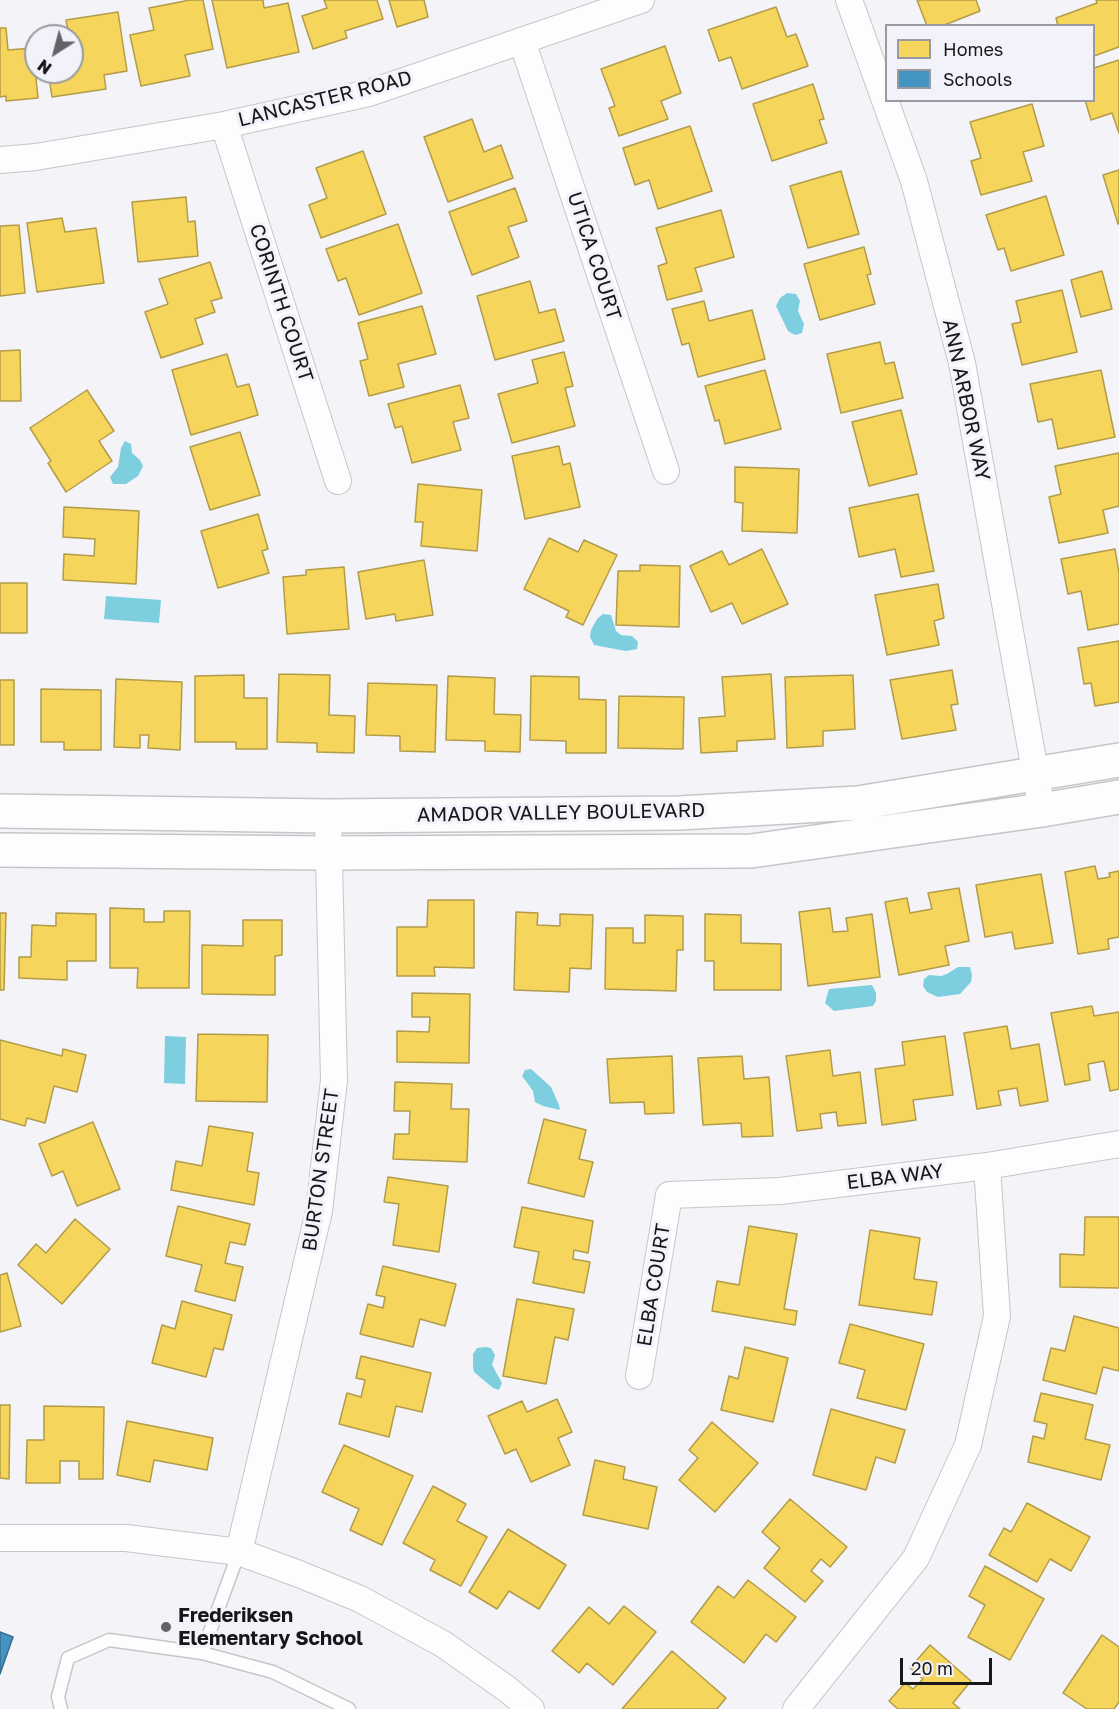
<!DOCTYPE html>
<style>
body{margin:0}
#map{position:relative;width:1119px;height:1709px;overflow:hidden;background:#f3f3f8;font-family:"Golos Text",sans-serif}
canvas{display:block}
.legend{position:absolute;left:885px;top:24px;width:210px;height:78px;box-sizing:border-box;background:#f1f2fa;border:2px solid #9a9aa0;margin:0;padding:8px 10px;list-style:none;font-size:18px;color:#17171a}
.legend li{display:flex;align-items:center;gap:12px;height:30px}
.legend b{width:30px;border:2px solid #9a9aa0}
.north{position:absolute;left:24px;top:24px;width:60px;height:60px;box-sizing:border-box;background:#f1f2fa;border:2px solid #9a9aa0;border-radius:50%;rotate:216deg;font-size:16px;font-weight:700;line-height:24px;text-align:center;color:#17171a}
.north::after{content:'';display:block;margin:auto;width:21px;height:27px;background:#646468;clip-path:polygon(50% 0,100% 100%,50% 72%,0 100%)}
.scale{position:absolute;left:900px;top:1658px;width:92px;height:27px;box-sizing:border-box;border:3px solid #17171a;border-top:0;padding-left:8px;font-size:18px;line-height:21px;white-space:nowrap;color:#17171a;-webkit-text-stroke:4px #f1f2fa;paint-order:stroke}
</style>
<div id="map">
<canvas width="1119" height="1709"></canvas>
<ul class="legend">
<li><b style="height:16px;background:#f6d55c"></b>Homes</li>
<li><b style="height:16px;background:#4393c3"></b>Schools</li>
</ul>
<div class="north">N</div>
<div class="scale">20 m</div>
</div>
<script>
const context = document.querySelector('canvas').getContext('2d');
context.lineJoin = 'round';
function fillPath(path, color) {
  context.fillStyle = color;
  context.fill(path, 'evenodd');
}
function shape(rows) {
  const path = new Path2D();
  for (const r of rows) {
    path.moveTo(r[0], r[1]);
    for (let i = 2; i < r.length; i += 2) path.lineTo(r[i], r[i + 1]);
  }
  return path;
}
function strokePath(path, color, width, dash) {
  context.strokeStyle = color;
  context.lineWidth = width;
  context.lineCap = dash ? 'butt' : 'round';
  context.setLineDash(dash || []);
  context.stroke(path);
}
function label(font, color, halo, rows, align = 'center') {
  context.font = font + ' "Golos Text",sans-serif';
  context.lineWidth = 6;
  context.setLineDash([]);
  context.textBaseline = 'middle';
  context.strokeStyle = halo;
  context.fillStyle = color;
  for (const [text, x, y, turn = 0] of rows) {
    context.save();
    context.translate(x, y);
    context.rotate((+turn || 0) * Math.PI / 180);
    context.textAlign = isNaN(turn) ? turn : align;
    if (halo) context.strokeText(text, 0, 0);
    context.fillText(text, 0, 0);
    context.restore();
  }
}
fillPath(shape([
 [787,293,796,294,800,301,798,311,804,324,802,333,795,335,788,331,776,306,780,298],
 [125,441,131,444,132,453,140,460,143,466,138,476,126,484,113,484,110,477,118,467,121,448],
 [106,596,161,600,159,623,104,619],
 [603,614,611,615,616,631,621,635,632,636,638,642,637,649,626,651,594,645,590,637,591,630,597,619],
 [958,967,970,967,972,975,971,982,960,994,938,997,927,992,923,986,924,979,929,975,941,976,947,974],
 [872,985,876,993,876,1001,873,1006,834,1011,825,1003,829,989],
 [165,1036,186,1037,185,1084,164,1083],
 [531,1069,551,1087,559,1105,560,1110,543,1106,535,1102,533,1091,522,1076,525,1070],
 [486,1347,491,1348,495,1355,492,1365,502,1383,499,1390,493,1388,474,1372,473,1367,473,1354,477,1348]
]), '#7dcfe0');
const homes = shape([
 [190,0,203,0,213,49,185,55,190,76,141,86,130,35,154,30,149,8,190,0],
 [212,0,263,0,264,8,288,3,299,52,227,68,212,0],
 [324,0,377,0,383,19,345,31,347,38,313,49,302,16,327,8,324,0],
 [389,0,424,0,428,17,397,27,389,0],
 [917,0,976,0,980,11,942,26,927,26,917,0],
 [1096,0,1119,0,1119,47,1094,56,1094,26,1058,26,1056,18,1097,3,1096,0],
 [776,7,787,37,796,34,808,66,742,89,731,57,719,61,708,30,776,7],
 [118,12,127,71,104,75,106,89,52,97,48,72,72,72,72,36,69,36,66,20,118,12],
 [0,28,6,28,8,50,33,48,38,98,6,101,6,96,0,97,0,28],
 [665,46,681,93,661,101,668,119,619,136,609,108,615,106,601,69,665,46],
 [1119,60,1119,133,1112,113,1091,120,1085,100,1094,100,1094,68,1119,60],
 [813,84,824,119,819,120,827,143,772,161,753,104,813,84],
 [1032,104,1044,146,1023,152,1032,181,981,195,971,161,981,158,970,122,1032,104],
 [472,119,484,152,501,145,513,178,448,202,424,137,472,119],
 [690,126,712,191,658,209,649,180,635,185,623,148,690,126],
 [363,151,386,214,321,238,309,205,327,198,316,168,363,151],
 [1119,170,1119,224,1118,224,1103,175,1119,170],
 [841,171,859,234,808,248,790,186,841,171],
 [515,188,527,221,508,227,519,257,472,275,449,212,515,188],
 [1046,196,1064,255,1011,271,1004,248,998,250,986,215,1046,196],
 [186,197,188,222,195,221,198,256,138,262,132,202,186,197],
 [721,210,734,257,695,268,702,291,667,300,658,266,667,263,656,228,721,210],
 [62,218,65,232,96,228,104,283,37,292,27,223,62,218],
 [398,224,422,293,359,315,346,278,338,281,326,249,398,224],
 [19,225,25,293,0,296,0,226,19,225],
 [864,247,871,274,867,275,875,304,820,320,804,264,864,247],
 [210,262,222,298,211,301,215,312,195,319,203,344,161,358,145,312,168,304,159,279,210,262],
 [1102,271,1112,309,1081,317,1071,280,1102,271],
 [530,281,539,313,555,309,564,341,495,360,477,296,530,281],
 [1062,290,1077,352,1022,365,1012,324,1021,322,1016,301,1062,290],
 [704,301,709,321,752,310,765,359,698,377,689,343,682,345,672,309,704,301],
 [422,306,436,354,398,364,404,387,369,396,360,361,368,359,358,323,422,306],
 [880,342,885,364,894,362,903,398,841,413,827,354,880,342],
 [20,350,21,401,0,401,0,351,20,350],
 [564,352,573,386,565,388,575,426,512,443,498,394,538,383,532,360,564,352],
 [227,354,237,387,249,384,258,415,191,435,172,370,227,354],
 [765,370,781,429,725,444,719,420,715,421,705,386,765,370],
 [1101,370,1115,437,1058,449,1052,419,1038,422,1030,384,1101,370],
 [460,385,469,418,453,422,461,450,412,463,402,426,395,428,388,404,460,385],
 [87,390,114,431,99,441,112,461,66,492,48,463,51,461,30,428,87,390],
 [901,410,917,474,869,486,852,422,901,410],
 [240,432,260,495,210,510,190,447,240,432],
 [559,446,563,465,570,463,580,507,525,519,512,456,559,446],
 [1119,453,1119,506,1103,510,1108,533,1059,543,1049,497,1061,494,1055,466,1119,453],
 [735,467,799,469,797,533,742,531,743,503,735,502,735,467],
 [418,484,482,490,477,551,421,546,423,522,415,522,418,484],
 [918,494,934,571,901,577,895,549,859,557,849,508,918,494],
 [64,507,139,511,136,584,63,580,64,554,94,556,95,539,63,537,64,507],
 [258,514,268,549,262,551,269,573,218,588,201,531,258,514],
 [549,538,578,552,584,540,617,555,583,625,566,617,569,611,524,589,549,538],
 [762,549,788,604,742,624,732,603,711,612,690,566,722,551,729,565,762,549],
 [1115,549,1119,573,1119,624,1088,630,1081,591,1068,594,1061,559,1115,549],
 [424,560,433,615,396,621,395,614,366,619,358,572,424,560],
 [640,565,680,566,679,627,616,625,618,571,640,571,640,565],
 [344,567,349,629,287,634,283,577,306,575,306,570,344,567],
 [0,583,27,583,27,633,0,633,0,583],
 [938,584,944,618,934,621,939,645,887,655,875,595,938,584],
 [1119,641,1119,702,1095,706,1091,683,1084,684,1078,648,1119,641],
 [952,670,958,704,951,705,956,730,902,739,890,680,952,670],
 [279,674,330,675,329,715,355,716,354,753,317,752,317,743,277,742,279,674],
 [771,674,775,739,737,741,737,751,701,753,699,718,725,716,722,677,771,674],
 [244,675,244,698,267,698,267,749,236,749,236,742,195,742,195,676,244,675],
 [853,675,855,729,823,731,823,746,787,748,785,677,853,675],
 [448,676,495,678,494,714,521,715,520,752,485,751,485,741,446,740,448,676],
 [531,676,579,677,579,699,606,700,606,753,566,753,566,741,530,740,531,676],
 [116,679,182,682,180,750,148,748,149,735,140,735,140,748,114,747,116,679],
 [0,680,14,680,14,745,0,745,0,680],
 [368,683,437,685,435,752,400,751,400,736,366,735,368,683],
 [41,689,101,690,101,750,64,750,64,742,41,742,41,689],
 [619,696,684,697,683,749,618,748,619,696],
 [1095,866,1098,879,1110,877,1109,873,1119,871,1119,937,1108,939,1109,949,1078,954,1065,872,1095,866],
 [1041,874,1053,943,1015,949,1012,932,985,937,976,885,1041,874],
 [959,888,969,941,945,946,949,965,899,975,885,902,907,898,910,913,932,909,928,893,959,888],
 [428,900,474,900,474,968,434,967,435,976,397,976,397,927,427,927,428,900],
 [110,908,144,909,144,922,164,922,164,911,190,911,189,988,137,988,138,968,110,968,110,908],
 [830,908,833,932,848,931,846,918,872,914,880,977,808,986,799,912,830,908],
 [516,912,538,913,537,925,560,926,560,914,593,915,591,969,570,968,569,992,514,990,516,912],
 [0,913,6,913,4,990,0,990,0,913],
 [56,913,96,914,96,961,67,961,67,980,19,978,19,957,31,957,32,925,56,926,56,913],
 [705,914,741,915,741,943,781,944,781,990,714,990,714,961,705,961,705,914],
 [645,915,683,916,683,950,677,950,676,991,605,989,606,928,633,928,633,943,645,943,645,915],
 [243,920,282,920,282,955,275,956,275,995,202,994,202,945,243,946,243,920],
 [412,993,470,994,469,1063,397,1062,397,1031,429,1032,430,1017,412,1017,412,993],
 [1092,1006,1094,1016,1119,1012,1119,1089,1110,1091,1104,1061,1088,1064,1090,1080,1065,1085,1051,1013,1092,1006],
 [1007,1026,1011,1049,1039,1044,1048,1101,1020,1106,1017,1088,998,1091,1001,1105,977,1109,964,1033,1007,1026],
 [198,1034,268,1035,267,1102,196,1101,198,1034],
 [945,1036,953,1095,913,1100,916,1120,882,1125,875,1069,905,1065,902,1042,945,1036],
 [0,1040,62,1056,63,1049,86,1055,77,1092,54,1086,45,1123,27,1118,25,1126,0,1119,0,1040],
 [830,1050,833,1076,860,1072,866,1123,838,1126,836,1112,820,1114,822,1128,797,1131,786,1056,830,1050],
 [672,1056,674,1113,645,1114,644,1102,610,1103,607,1059,672,1056],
 [742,1056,744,1079,769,1077,773,1136,742,1137,741,1123,703,1125,698,1058,742,1056],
 [395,1082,452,1084,451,1109,469,1109,467,1162,393,1159,395,1134,409,1134,410,1111,394,1111,395,1082],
 [544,1119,586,1130,579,1159,593,1162,584,1197,528,1183,544,1119],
 [93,1122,120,1189,77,1206,63,1171,52,1176,39,1144,93,1122],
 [209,1126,253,1133,247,1171,259,1173,254,1205,171,1190,176,1161,202,1166,209,1126],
 [388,1177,448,1186,439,1252,393,1245,399,1204,384,1202,388,1177],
 [178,1206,250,1224,245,1245,230,1242,225,1263,243,1267,235,1301,195,1291,202,1265,166,1256,178,1206],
 [522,1207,593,1221,588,1253,574,1250,573,1259,590,1262,584,1293,533,1283,539,1252,514,1247,522,1207],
 [1085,1217,1119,1217,1119,1288,1060,1287,1060,1254,1084,1255,1085,1217],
 [75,1219,110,1249,62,1304,18,1265,36,1244,46,1253,75,1219],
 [749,1226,797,1234,784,1309,797,1311,795,1325,712,1311,717,1281,739,1285,749,1226],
 [870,1230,920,1238,914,1279,937,1282,932,1315,859,1305,870,1230],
 [383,1266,456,1284,445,1326,420,1319,413,1347,360,1334,368,1304,383,1308,385,1297,376,1295,383,1266],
 [7,1273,21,1326,0,1332,0,1275,7,1273],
 [517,1299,574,1309,568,1340,555,1337,546,1384,503,1376,517,1299],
 [182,1301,232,1315,223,1350,214,1348,206,1377,152,1363,162,1325,175,1329,182,1301],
 [1074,1316,1119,1328,1119,1371,1103,1367,1096,1394,1043,1380,1051,1348,1065,1351,1074,1316],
 [850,1324,924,1344,906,1410,857,1398,865,1370,839,1363,850,1324],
 [745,1347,788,1358,773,1422,721,1410,729,1376,738,1379,745,1347],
 [361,1356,431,1373,422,1412,396,1406,389,1437,339,1424,347,1393,361,1397,365,1380,356,1378,361,1356],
 [1041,1393,1093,1405,1085,1439,1110,1445,1101,1480,1028,1462,1033,1436,1044,1439,1047,1424,1034,1421,1041,1393],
 [557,1399,572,1432,558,1438,570,1465,531,1482,516,1449,505,1454,488,1416,522,1401,527,1412,557,1399],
 [0,1405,10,1405,9,1479,0,1478,0,1405],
 [44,1406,104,1407,103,1479,79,1479,79,1461,60,1461,60,1483,26,1483,27,1440,44,1440,44,1406],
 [831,1409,905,1430,895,1463,876,1457,866,1490,813,1475,831,1409],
 [127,1421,213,1438,207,1470,154,1460,150,1482,117,1475,127,1421],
 [712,1422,758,1463,715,1512,679,1480,698,1458,689,1450,712,1422],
 [344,1445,413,1476,382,1545,350,1530,359,1509,322,1492,344,1445],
 [595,1460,625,1467,623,1479,657,1487,648,1529,583,1515,595,1460],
 [433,1486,466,1504,457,1521,487,1537,461,1586,430,1570,435,1560,403,1543,433,1486],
 [790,1499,847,1547,830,1567,821,1559,811,1571,823,1581,805,1602,764,1568,780,1548,762,1532,790,1499],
 [1027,1503,1090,1537,1071,1571,1050,1559,1037,1582,989,1555,1004,1528,1011,1532,1027,1503],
 [508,1529,566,1565,539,1609,509,1591,497,1609,469,1592,508,1529],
 [985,1566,1044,1599,1010,1660,968,1637,985,1605,969,1596,985,1566],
 [748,1580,796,1617,776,1642,766,1634,744,1663,691,1622,718,1586,734,1598,748,1580],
 [624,1606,656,1632,613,1685,587,1663,579,1673,552,1651,589,1607,609,1624,624,1606],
 [1102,1635,1119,1647,1119,1702,1114,1709,1087,1709,1063,1693,1102,1635],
 [930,1645,971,1681,953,1703,960,1709,898,1709,889,1701,905,1683,913,1689,923,1679,910,1668,930,1645],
 [672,1651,726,1698,717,1709,622,1709,672,1651]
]);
fillPath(homes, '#f6d55c');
strokePath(homes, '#b39c48', 1.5);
const schools = shape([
 [0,1632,13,1637,0,1674,0,1632]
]);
fillPath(schools, '#4393c3');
strokePath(schools, '#366e90', 1.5);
const lane = shape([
 [202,1653,239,1552],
 [61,1709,58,1697,68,1658,109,1640,202,1653,273,1672,349,1709]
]);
const street = shape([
 [849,0,914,181,962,363,1042,810],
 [522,41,666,471],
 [224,125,338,481],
 [0,160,36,157,224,125,369,93,641,0],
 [639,1376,669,1195,780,1191,987,1166,1119,1144],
 [0,1538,126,1538,239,1552,299,1574,360,1599,443,1644,507,1689,531,1709],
 [239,1552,319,1211,334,1080,328,816],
 [796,1709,916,1558,968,1445,997,1316,987,1166]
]);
const secondary = shape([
 [0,811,328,816,679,813,858,803,1119,760],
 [0,850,329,853,751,851,1042,810,1119,797]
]);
strokePath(lane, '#c6c6ca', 15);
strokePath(street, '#c6c6ca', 28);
strokePath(secondary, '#c6c6ca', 36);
strokePath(lane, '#fdfdfe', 12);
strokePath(street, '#fdfdfe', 26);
strokePath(secondary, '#fdfdfe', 33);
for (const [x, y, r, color] of [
 [166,1627,6,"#646468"]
]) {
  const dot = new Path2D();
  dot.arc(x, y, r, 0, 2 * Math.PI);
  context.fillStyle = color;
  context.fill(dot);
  strokePath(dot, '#f1f2fa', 2);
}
label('20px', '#17171a', '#f1f2fa', [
 ["LANCASTER ROAD",325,99,-14],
 ["UTICA COURT",594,256,72],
 ["CORINTH COURT",281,303,72],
 ["ANN ARBOR WAY",966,400,78],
 ["AMADOR VALLEY BOULEVARD",561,813,-1],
 ["BURTON STREET",321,1170,-82],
 ["ELBA WAY",895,1177,-7],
 ["ELBA COURT",654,1285,-81]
]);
label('bold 20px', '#17171a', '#f1f2fa', [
 ["Frederiksen",178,1616],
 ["Elementary School",178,1639]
], 'left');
</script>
